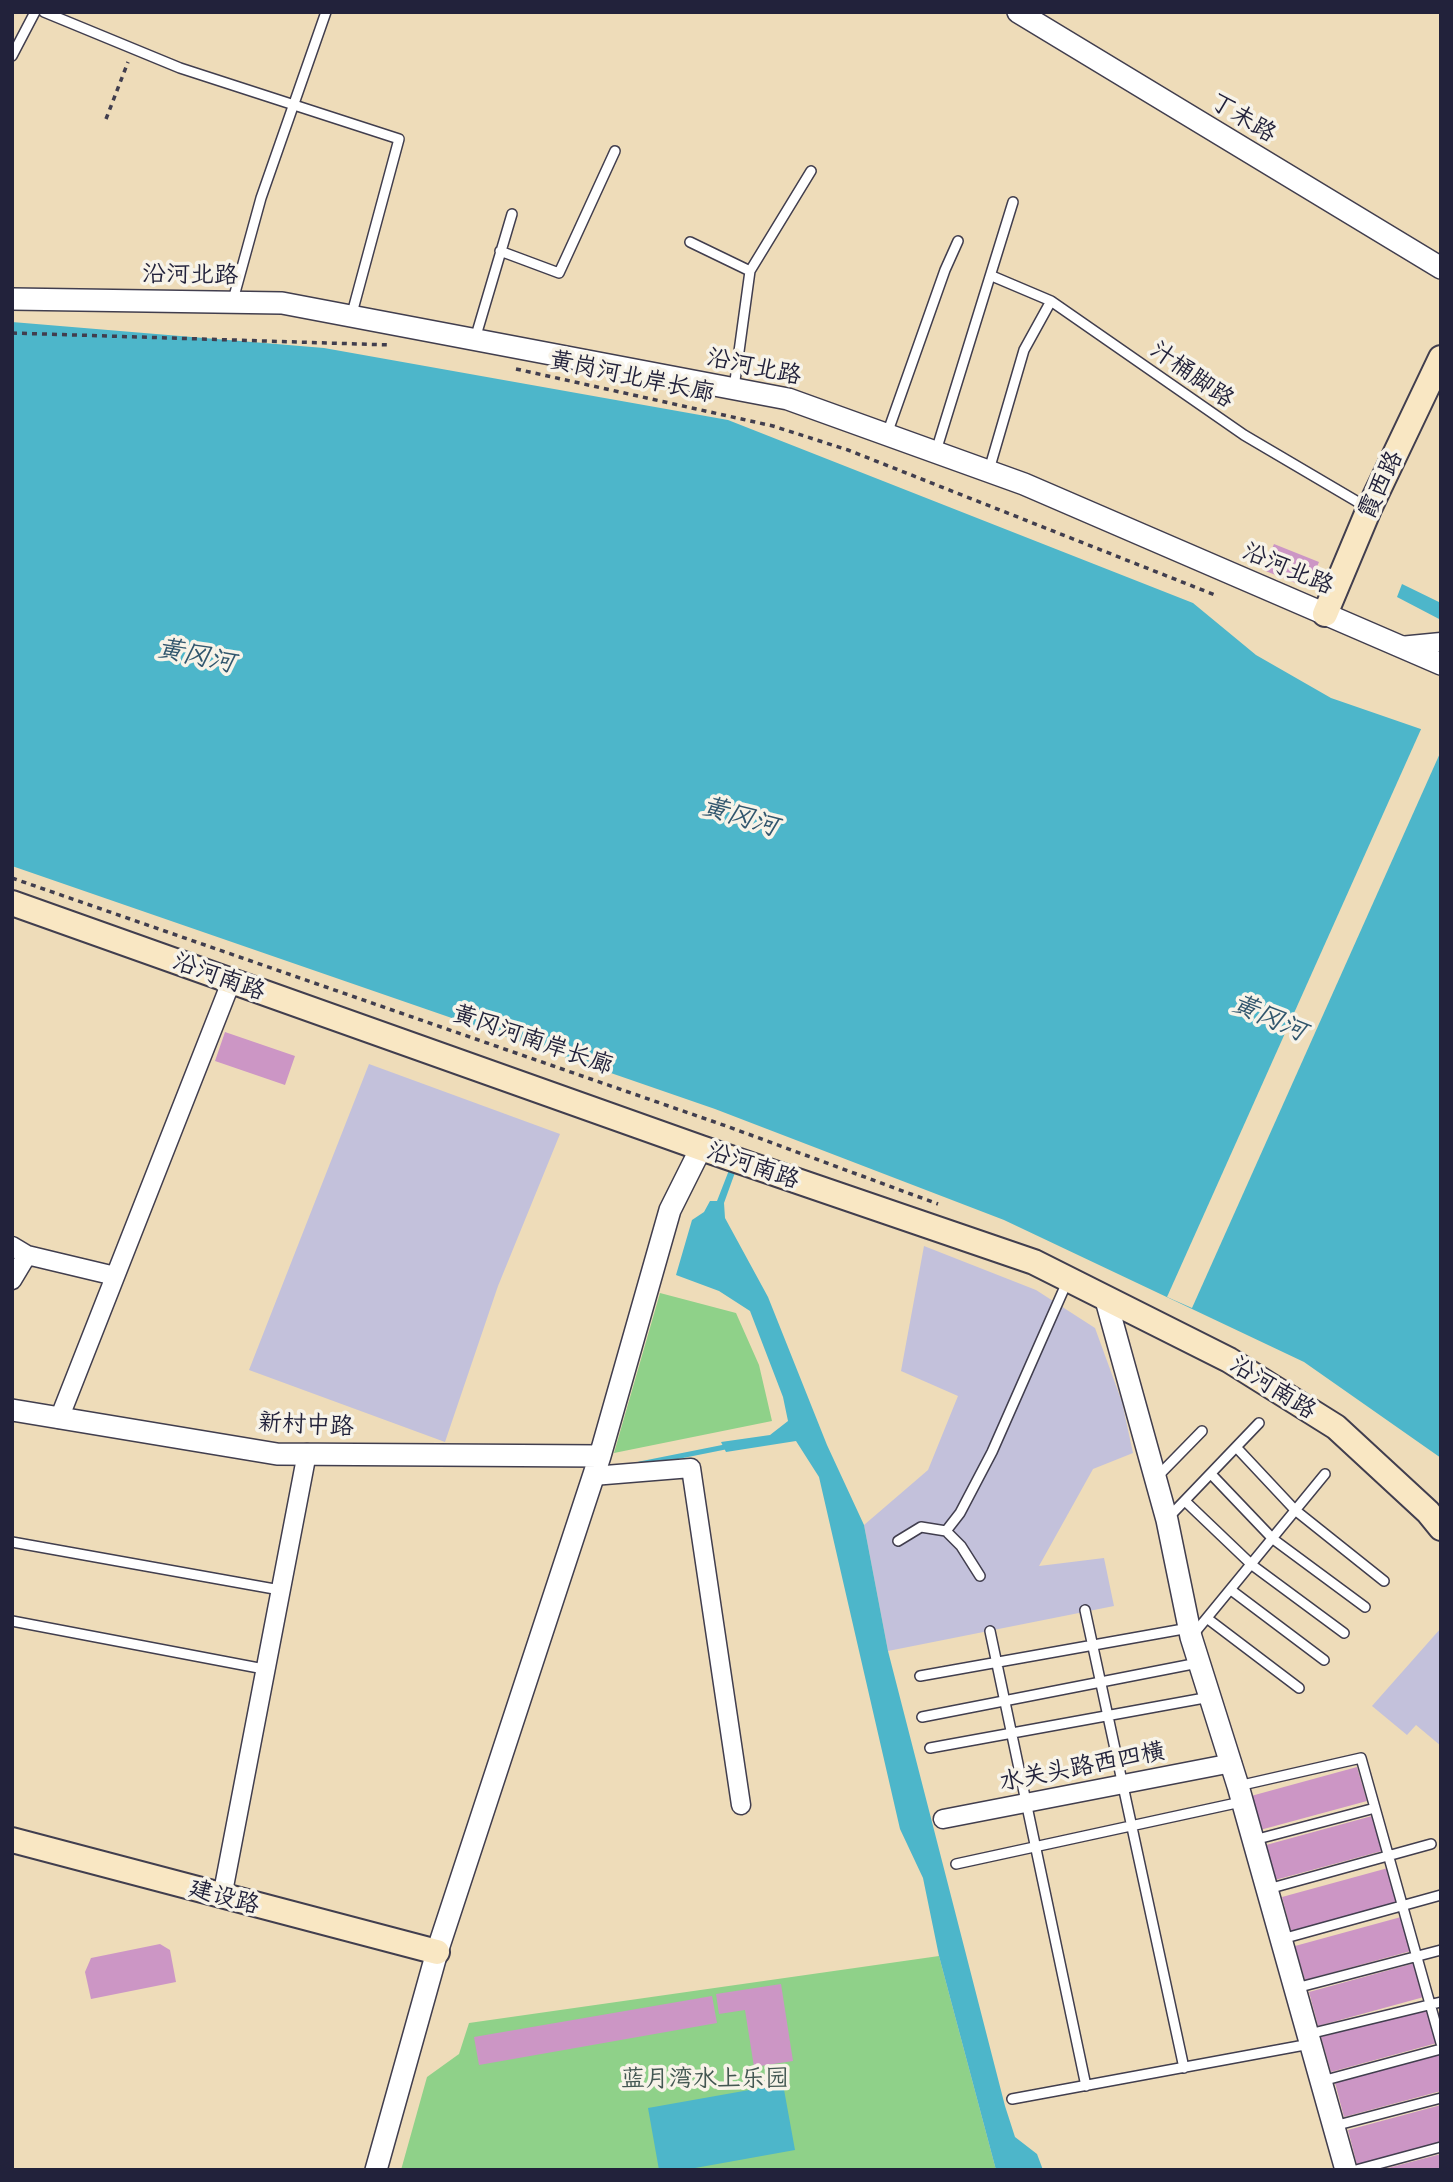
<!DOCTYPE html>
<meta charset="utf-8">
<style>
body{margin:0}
#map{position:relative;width:1453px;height:2182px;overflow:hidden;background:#eedcb9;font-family:"Comic Neue",sans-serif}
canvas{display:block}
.frame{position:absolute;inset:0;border:14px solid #22223b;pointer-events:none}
</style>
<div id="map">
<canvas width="1453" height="2182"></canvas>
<div class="frame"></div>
</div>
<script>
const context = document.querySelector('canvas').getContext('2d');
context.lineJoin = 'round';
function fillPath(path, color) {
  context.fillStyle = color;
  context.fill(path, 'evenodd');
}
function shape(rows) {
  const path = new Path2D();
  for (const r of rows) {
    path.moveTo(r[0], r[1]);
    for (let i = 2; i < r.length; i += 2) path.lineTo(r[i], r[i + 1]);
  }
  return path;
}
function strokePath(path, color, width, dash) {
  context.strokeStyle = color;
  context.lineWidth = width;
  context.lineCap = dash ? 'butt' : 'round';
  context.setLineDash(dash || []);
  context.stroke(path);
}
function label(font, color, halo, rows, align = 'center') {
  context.font = font + ' "Comic Neue","LXGW WenKai TC",sans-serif';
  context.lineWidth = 7;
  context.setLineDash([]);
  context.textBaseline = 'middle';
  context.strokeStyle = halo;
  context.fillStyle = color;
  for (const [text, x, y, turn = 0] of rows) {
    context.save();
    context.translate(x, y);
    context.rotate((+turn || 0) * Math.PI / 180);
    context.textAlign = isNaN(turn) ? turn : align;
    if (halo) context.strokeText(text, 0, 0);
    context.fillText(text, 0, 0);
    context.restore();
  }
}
fillPath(shape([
 [369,1064,560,1134,498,1286,445,1442,249,1370],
 [924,1246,1036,1290,1095,1328,1122,1402,1133,1453,1093,1469,1039,1566,1104,1558,1114,1606,888,1651,864,1525,928,1470,958,1396,901,1371],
 [1441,1628,1441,1746,1416,1725,1407,1735,1372,1706]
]), '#c3c1db');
fillPath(shape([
 [660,1293,736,1313,759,1365,772,1421,614,1453],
 [939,1956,996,2170,401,2170,427,2077,459,2054,469,2023]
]), '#8fd189');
fillPath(shape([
 [12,322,324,348,728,420,1193,603,1256,655,1331,698,1441,736,1441,1458,1304,1362,1004,1220,715,1109,12,866],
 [1402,584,1441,603,1441,620,1397,597],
 [731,1165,737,1167,724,1203,725,1218,768,1297,827,1445,864,1525,888,1651,1005,2106,1015,2137,1037,2154,1043,2170,996,2170,939,1956,923,1878,900,1829,819,1477,796,1441,726,1452,721,1442,770,1435,788,1421,783,1397,750,1311,719,1291,676,1275,692,1220,704,1212,710,1201,717,1201],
 [783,2084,795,2150,684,2170,659,2170,648,2108]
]), '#4db6ca');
fillPath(shape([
 [1422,727,1441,735,1441,751,1192,1308,1167,1297]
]), '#eedcb9');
strokePath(shape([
 [640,1464,730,1446]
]), '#4db6ca', 5);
fillPath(shape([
 [1274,544,1319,562,1308,588,1263,570],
 [225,1032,295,1056,285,1085,215,1061],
 [1357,1767,1367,1801,1260,1830,1251,1796],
 [1372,1816,1382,1851,1275,1880,1266,1845],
 [1388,1868,1397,1902,1291,1931,1282,1897],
 [1401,1917,1411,1951,1305,1980,1295,1946],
 [160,1944,170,1950,176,1982,91,1999,85,1972,91,1958],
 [1415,1963,1424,1997,1318,2026,1309,1992],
 [781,1984,793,2061,754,2067,745,2010,719,2014,716,1994],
 [712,1996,717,2023,479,2065,474,2037],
 [1427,2009,1437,2043,1331,2072,1321,2037],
 [1441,2054,1441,2091,1344,2117,1335,2083],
 [1441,2105,1441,2142,1357,2165,1348,2130],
 [1441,2154,1441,2170,1385,2170,1384,2169]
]), '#cc96c5');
const service = shape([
 [44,12,180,68,399,139,351,317],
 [12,56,35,12],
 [690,242,750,271,734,388],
 [500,251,559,273,615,151],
 [750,271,811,171],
 [992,276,1051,301,1244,435,1368,508],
 [233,300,261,198,326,12],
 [475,339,512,214],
 [887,434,945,270,958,241],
 [936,451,1013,202],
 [989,470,1024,350,1051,301],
 [1236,1447,1295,1510,1384,1581],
 [1211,1474,1273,1539,1365,1607],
 [1156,1478,1202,1431],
 [1185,1501,1252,1565,1344,1633],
 [1168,1518,1259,1423],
 [946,1531,960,1513,992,1452,1067,1282],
 [898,1541,921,1527,946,1531,961,1546,980,1576],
 [12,1542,280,1590],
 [1231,1590,1324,1660],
 [1085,1610,1184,2068],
 [1208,1619,1299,1688],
 [12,1621,264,1669],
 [990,1631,1086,2086],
 [1192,1636,1325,1474],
 [920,1676,1189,1628],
 [922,1717,1198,1663],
 [930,1748,1210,1697],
 [1238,1786,1361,1758,1441,2043],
 [1254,1840,1375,1808],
 [956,1864,1241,1802],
 [1268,1889,1431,1844],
 [1282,1939,1441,1895],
 [1296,1988,1441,1950],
 [1309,2034,1441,2002],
 [1322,2081,1441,2049],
 [1012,2099,1310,2044],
 [1334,2126,1441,2098],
 [1356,2170,1441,2147]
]);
const minor = shape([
 [1400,646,1441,642],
 [12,1246,27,1255,115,1276],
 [12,1280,27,1255],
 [59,1419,231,982],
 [593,1476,691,1468,741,1805],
 [943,1819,1232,1763],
 [222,1897,307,1453]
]);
const tertiary = shape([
 [1018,12,1441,268],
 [12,299,282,303,788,399,1024,484,1441,664],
 [1106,1300,1167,1520,1191,1637,1238,1786,1346,2170],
 [12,1410,277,1454,600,1456],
 [376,2170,437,1952,600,1456,670,1210,701,1148]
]);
const secondary = shape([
 [1325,614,1369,509,1441,358],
 [12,903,701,1148,1034,1262,1229,1360,1336,1427,1428,1512,1441,1528],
 [12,1840,437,1952]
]);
strokePath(service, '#413e4e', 12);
strokePath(minor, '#413e4e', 21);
strokePath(tertiary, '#413e4e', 24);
strokePath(secondary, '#413e4e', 28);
strokePath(shape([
 [106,119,128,62],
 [12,333,391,345],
 [516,369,773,426,848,450,1215,595],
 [12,878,729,1127,938,1204]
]), '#413e4e', 3.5, [5, 5]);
strokePath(service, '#fff', 9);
strokePath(minor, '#fff', 18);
strokePath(tertiary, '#fff', 21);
strokePath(secondary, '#f9e7c3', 24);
label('24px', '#22223b', '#f7f3e8', [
 ["丁未路",1243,118,31],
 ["沿河北路",190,275,1],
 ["沿河北路",754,367,12],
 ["汁桶脚路",1192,375,35],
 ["黄岗河北岸长廊",632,377,12],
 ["霞西路",1381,485,-65],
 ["沿河北路",1288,569,23],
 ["沿河南路",219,977,20],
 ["黄冈河南岸长廊",533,1040,19],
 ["沿河南路",753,1166,19],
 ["沿河南路",1273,1388,32],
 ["新村中路",306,1425,3],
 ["水关头路西四横",1082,1767,-11],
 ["建设路",224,1897,15]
]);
label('24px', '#435752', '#f7f3e8', [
 ["蓝月湾水上乐园",705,2079]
]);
label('italic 26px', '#31566d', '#f7f3e8', [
 ["黄冈河",196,656,12],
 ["黄冈河",740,817,17],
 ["黄冈河",1269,1018,24]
]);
</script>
